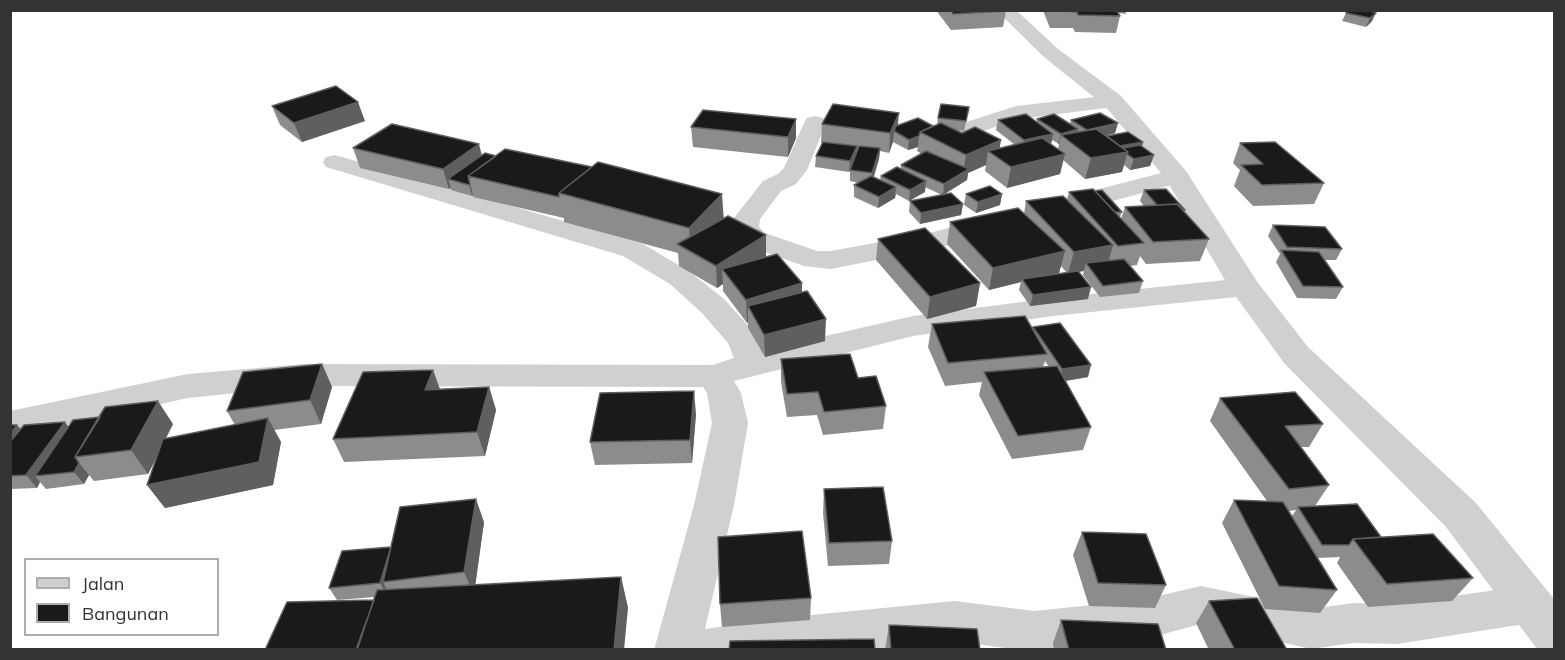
<!DOCTYPE html>
<style>
body{margin:0}
#map{position:relative;width:1565px;height:660px;overflow:hidden;background:#fff;font-family:Mulish,sans-serif}
canvas{display:block}
.frame{position:absolute;inset:0;border:12px solid #333;pointer-events:none}
.legend{position:absolute;left:24px;top:558px;width:195px;height:78px;box-sizing:border-box;background:#fff;border:2px solid #adadad;margin:0;padding:8px 10px;list-style:none;font-size:18px;color:#333}
.legend li{display:flex;align-items:center;gap:12px;height:30px}
.legend b{width:30px;border:2px solid #adadad}
</style>
<div id="map">
<canvas width="1565" height="660"></canvas>
<div class="frame"></div>
<ul class="legend">
<li><b style="height:8px;background:#d0d0d0"></b>Jalan</li>
<li><b style="height:16px;background:#1a1a1a"></b>Bangunan</li>
</ul>
</div>
<script>
const context = document.querySelector('canvas').getContext('2d');
context.lineJoin = 'round';
function shape(rows) {
  const path = new Path2D();
  for (const r of rows) {
    path.moveTo(r[0], r[1]);
    for (let i = 2; i < r.length; i += 2) path.lineTo(r[i], r[i + 1]);
  }
  return path;
}
function fillPath(path, color) {
  context.fillStyle = color;
  context.fill(path, 'evenodd');
}
function strokePath(path, color, width, dash) {
  context.strokeStyle = color;
  context.lineWidth = width;
  context.lineCap = dash ? 'butt' : 'round';
  context.setLineDash(dash || []);
  context.stroke(path);
}
fillPath(shape([
 [1113,95,1121,96,1124,101,1121,106,1019,119,968,136,960,134,957,129,960,124,1016,106,1113,95],
 [815,116,823,118,826,123,807,170,796,184,781,191,760,219,759,227,765,233,817,251,831,251,929,233,988,218,998,220,1001,226,998,232,941,247,831,269,804,266,745,245,731,229,734,218,763,181,778,174,784,168,804,123,807,118,815,116],
 [335,155,643,244,690,272,724,299,754,332,764,350,913,316,1053,298,1245,278,1255,281,1260,287,1255,293,1245,296,1053,316,913,336,734,381,741,393,748,423,734,505,705,629,781,618,955,601,1034,611,1141,600,1201,586,1311,609,1353,603,1397,604,1531,585,1546,590,1553,604,1546,618,1531,623,1397,644,1353,643,1311,649,1201,624,1141,640,1052,650,1019,650,955,641,876,650,654,650,694,505,712,423,707,393,703,387,304,386,188,398,10,437,10,411,188,374,304,364,713,365,734,358,728,343,702,313,670,284,623,256,326,167,323,162,326,157,335,155],
 [1177,169,1186,171,1189,176,1186,181,1065,214,1056,212,1052,206,1056,200,1177,169]
]), '#d0d0d0');
fillPath(shape([
 [996,10,1016,10,1058,49,1121,96,1186,171,1258,283,1308,347,1476,503,1554,599,1554,650,1537,649,1446,527,1284,363,1229,287,1166,179,1105,106,1044,57,996,10]
]), '#d0d0d0');
fillPath(shape([
 [536,10,566,10,566,11,536,12],
 [938,10,1006,11,1003,27,951,30,938,13],
 [1044,10,1126,10,1126,14,1118,13,1120,16,1116,33,1075,32,1073,28,1050,28,1044,13],
 [1367,10,1372,21,1366,27,1342,21,1346,13],
 [272,106,365,121,302,142,280,125],
 [938,118,967,118,964,131,956,130,962,133,1001,140,999,148,1015,145,996,130,998,120,1037,122,1037,119,1070,124,1071,120,1118,123,1115,133,1106,136,1143,142,1142,147,1154,155,1150,166,1130,170,1124,165,1122,172,1085,179,1063,160,1060,174,1007,188,985,171,986,165,968,173,967,180,944,194,963,204,961,215,920,224,909,212,910,201,942,195,925,187,925,192,909,201,896,194,895,198,878,208,854,197,854,185,859,183,850,181,850,170,854,162,849,172,815,167,816,156,822,143,821,143,822,124,933,126,937,125],
 [1052,140,1059,144,1058,149,1051,144],
 [893,142,908,150,918,147,917,151,922,154,901,165,901,169,881,176,880,180,874,177,879,159,880,151,889,153],
 [796,119,796,138,788,157,693,147,691,127],
 [1240,143,1324,183,1314,204,1253,206,1234,186,1240,170,1233,163],
 [353,148,482,156,723,218,766,235,766,257,802,293,825,341,765,357,748,328,748,322,747,323,723,291,723,284,717,288,679,266,678,253,564,222,564,218,473,197,473,195,472,196,451,190,451,188,449,189,360,168],
 [1144,190,1185,210,1184,211,1209,239,1200,261,1146,264,1140,256,1137,265,1130,266,1143,281,1139,293,1100,297,1083,275,1084,271,1078,272,1088,299,1030,306,1019,290,1021,282,989,290,947,244,950,222,1024,214,1026,201,1067,200,1069,192,1122,212,1120,217,1121,219,1125,207,1144,206,1140,201],
 [1061,266,1067,273,1054,274,1059,273],
 [966,194,1002,194,1000,205,976,213,964,205],
 [1273,225,1342,249,1336,260,1324,260,1343,287,1336,299,1297,298,1276,262,1280,254,1268,236],
 [878,239,980,283,976,306,927,319,876,260],
 [932,324,1032,329,1033,327,1088,377,1065,381,1091,427,1083,450,1012,459,979,395,982,382,945,386,928,347],
 [1045,361,1049,367,1043,367],
 [781,359,858,378,886,406,883,429,823,435,817,415,787,417,781,382],
 [322,364,332,387,321,424,274,430,281,442,273,485,165,508,147,485,158,455,148,474,94,481,89,475,84,484,46,489,40,482,37,488,10,489,10,425,21,429,68,426,173,424,166,438,235,425,227,411],
 [433,370,440,389,489,387,496,410,485,456,344,462,333,439],
 [1220,398,1323,424,1309,447,1301,447,1329,485,1315,506,1381,537,1473,578,1452,601,1368,607,1337,563,1340,557,1317,558,1337,590,1320,613,1265,609,1222,523,1234,500,1267,501,1210,421],
 [1296,510,1292,516,1289,511],
 [696,414,692,463,595,465,590,442],
 [824,489,892,541,889,564,828,566,823,513],
 [484,522,475,585,621,577,628,608,374,600,375,597,337,600,329,588,391,547],
 [1082,532,1166,585,1155,608,1089,606,1073,555],
 [811,598,810,620,722,627,720,604],
 [1209,601,1287,650,1209,650,1196,623],
 [1061,620,1166,650,1054,650,1053,643],
 [889,625,980,650,885,650]
]), '#8c8c8c');
fillPath(shape([
 [1376,13,1372,21,1366,27,1370,18],
 [358,102,365,121,302,142,294,123],
 [899,113,897,133,894,131,893,142,889,153,890,133],
 [796,119,796,138,788,157,788,137],
 [1118,123,1115,133,1085,141,1088,131],
 [1078,129,1076,140,1061,135,1059,144,1058,144,1061,134],
 [1053,134,1051,145,1022,151,1024,140],
 [919,136,918,147,908,150,909,140],
 [1001,140,998,158,988,151,986,165,968,173,967,180,943,195,944,184,963,172,966,155],
 [1143,142,1140,152,1127,154,1122,172,1085,179,1091,158,1114,147],
 [479,144,484,164,448,179,451,188,449,189,443,169],
 [857,146,856,157,849,172,850,161],
 [880,148,879,159,871,184,872,173],
 [1065,154,1060,174,1007,188,1011,167],
 [1154,155,1150,166,1130,170,1134,159],
 [926,181,925,192,909,201,910,190],
 [470,184,473,195,472,196,469,185],
 [896,187,895,198,878,208,879,197],
 [722,194,724,222,691,252,689,228],
 [1002,194,1000,205,976,213,978,202],
 [963,204,961,215,920,224,921,213],
 [766,235,766,257,722,269,723,284,717,288,716,266],
 [1113,245,1107,267,1086,263,1084,271,1068,273,1074,252],
 [1065,251,1059,273,1024,281,1022,279,1021,282,989,290,993,268],
 [802,283,802,305,748,306,748,322,747,323,746,300],
 [980,283,976,306,927,319,930,297],
 [1091,287,1088,299,1030,306,1033,295],
 [826,319,825,341,765,357,764,335],
 [322,364,332,387,321,424,310,400],
 [1091,365,1088,377,1059,382,1062,369],
 [433,370,441,393,425,390],
 [489,387,496,410,485,456,477,432],
 [694,391,696,414,692,463,690,440],
 [158,401,173,424,148,474,131,450],
 [268,418,281,442,273,485,165,508,147,485],
 [65,422,74,434,35,476,40,482,37,488,26,475],
 [17,425,28,437,10,461,10,434],
 [79,463,89,475,84,484,74,472],
 [476,499,484,522,474,595,464,572],
 [391,547,383,582,388,592,387,596,380,583],
 [621,577,628,608,624,650,614,650]
]), '#5f5f5f');
const building = shape([
 [951,10,1006,10,1006,11,953,14,951,10],
 [1053,10,1116,10,1120,16,1078,15,1077,12,1053,10],
 [1348,10,1367,10,1376,13,1370,18,1346,13,1348,10],
 [336,86,358,102,294,123,272,106,336,86],
 [833,104,899,113,890,133,822,124,833,104],
 [941,104,969,107,966,121,938,118,941,104],
 [703,110,796,119,788,137,691,127,703,110],
 [1100,113,1118,123,1087,130,1071,120,1100,113],
 [1026,114,1053,134,1024,140,998,120,1026,114],
 [1054,114,1078,129,1061,134,1037,119,1054,114],
 [918,118,933,126,920,132,919,136,909,140,894,131,896,126,918,118],
 [941,123,962,133,975,127,1001,140,966,155,920,132,941,123],
 [392,124,479,144,443,169,353,148,392,124],
 [1096,129,1128,152,1091,158,1061,135,1096,129],
 [1128,132,1143,142,1120,146,1107,136,1128,132],
 [1042,138,1065,154,1011,167,988,151,1042,138],
 [823,142,857,146,850,161,816,156,823,142],
 [1275,142,1324,183,1262,185,1241,165,1263,164,1240,143,1275,142],
 [1140,145,1154,155,1134,159,1127,154,1128,152,1123,148,1140,145],
 [859,146,880,148,872,173,850,170,859,146],
 [505,149,592,167,559,193,559,197,468,176,505,149],
 [926,151,969,169,944,184,901,165,926,151],
 [485,153,496,156,468,176,470,184,469,185,448,179,485,153],
 [598,162,722,194,689,228,559,193,598,162],
 [897,167,926,181,910,190,881,176,897,167],
 [871,176,896,187,879,197,854,185,871,176],
 [990,186,1002,194,978,202,966,194,990,186],
 [1093,189,1144,243,1118,246,1069,192,1093,189],
 [1166,189,1185,210,1183,210,1177,204,1157,205,1144,190,1166,189],
 [1102,190,1122,212,1115,212,1095,191,1102,190],
 [951,193,963,204,921,213,910,201,951,193],
 [1063,196,1113,245,1074,252,1026,201,1063,196],
 [1177,204,1209,239,1153,242,1125,207,1177,204],
 [1018,208,1065,251,993,268,950,222,1018,208],
 [728,216,766,235,716,266,677,244,728,216],
 [1273,225,1325,227,1342,249,1287,247,1273,225],
 [925,228,980,283,930,297,878,239,925,228],
 [1281,250,1319,252,1343,287,1303,286,1281,250],
 [777,254,802,283,746,300,722,269,777,254],
 [1124,259,1143,281,1103,286,1086,263,1124,259],
 [1078,271,1091,287,1033,295,1022,279,1078,271],
 [807,291,826,319,764,335,748,306,807,291],
 [1025,316,1047,354,948,363,932,324,1025,316],
 [1060,323,1091,365,1062,369,1033,327,1060,323],
 [850,354,858,378,876,376,886,406,824,412,818,392,787,394,781,359,850,354],
 [322,364,310,400,227,411,243,372,322,364],
 [1057,366,1091,427,1018,436,984,372,1057,366],
 [433,370,425,390,489,387,477,432,333,439,363,372,433,370],
 [694,391,690,440,590,442,600,393,694,391],
 [1295,392,1323,424,1285,426,1329,485,1289,489,1220,398,1295,392],
 [158,401,131,450,75,457,105,407,158,401],
 [100,417,75,457,79,463,74,472,35,476,73,420,100,417],
 [268,418,259,462,147,485,163,439,268,418],
 [65,422,26,475,10,476,10,442,24,425,65,422],
 [10,425,17,425,10,434,10,425],
 [883,487,892,541,829,543,824,489,883,487],
 [476,499,464,572,383,582,400,507,476,499],
 [1234,500,1283,502,1337,590,1279,586,1234,500],
 [1357,504,1381,537,1353,539,1349,545,1322,545,1298,507,1357,504],
 [802,531,811,598,720,604,718,537,802,531],
 [1082,532,1146,534,1166,585,1098,583,1082,532],
 [1433,534,1473,578,1387,584,1353,539,1433,534],
 [391,547,380,583,329,588,342,551,391,547],
 [621,577,614,650,357,650,377,590,621,577],
 [1257,598,1287,650,1235,650,1209,601,1257,598],
 [374,600,356,650,265,650,287,602,374,600],
 [1061,620,1158,624,1166,650,1069,650,1061,620],
 [889,625,977,629,980,650,891,650,889,625],
 [874,639,875,650,729,650,730,641,874,639]
]);
fillPath(building, '#1a1a1a');
strokePath(building, '#5f5f5f', 1.5);
</script>
